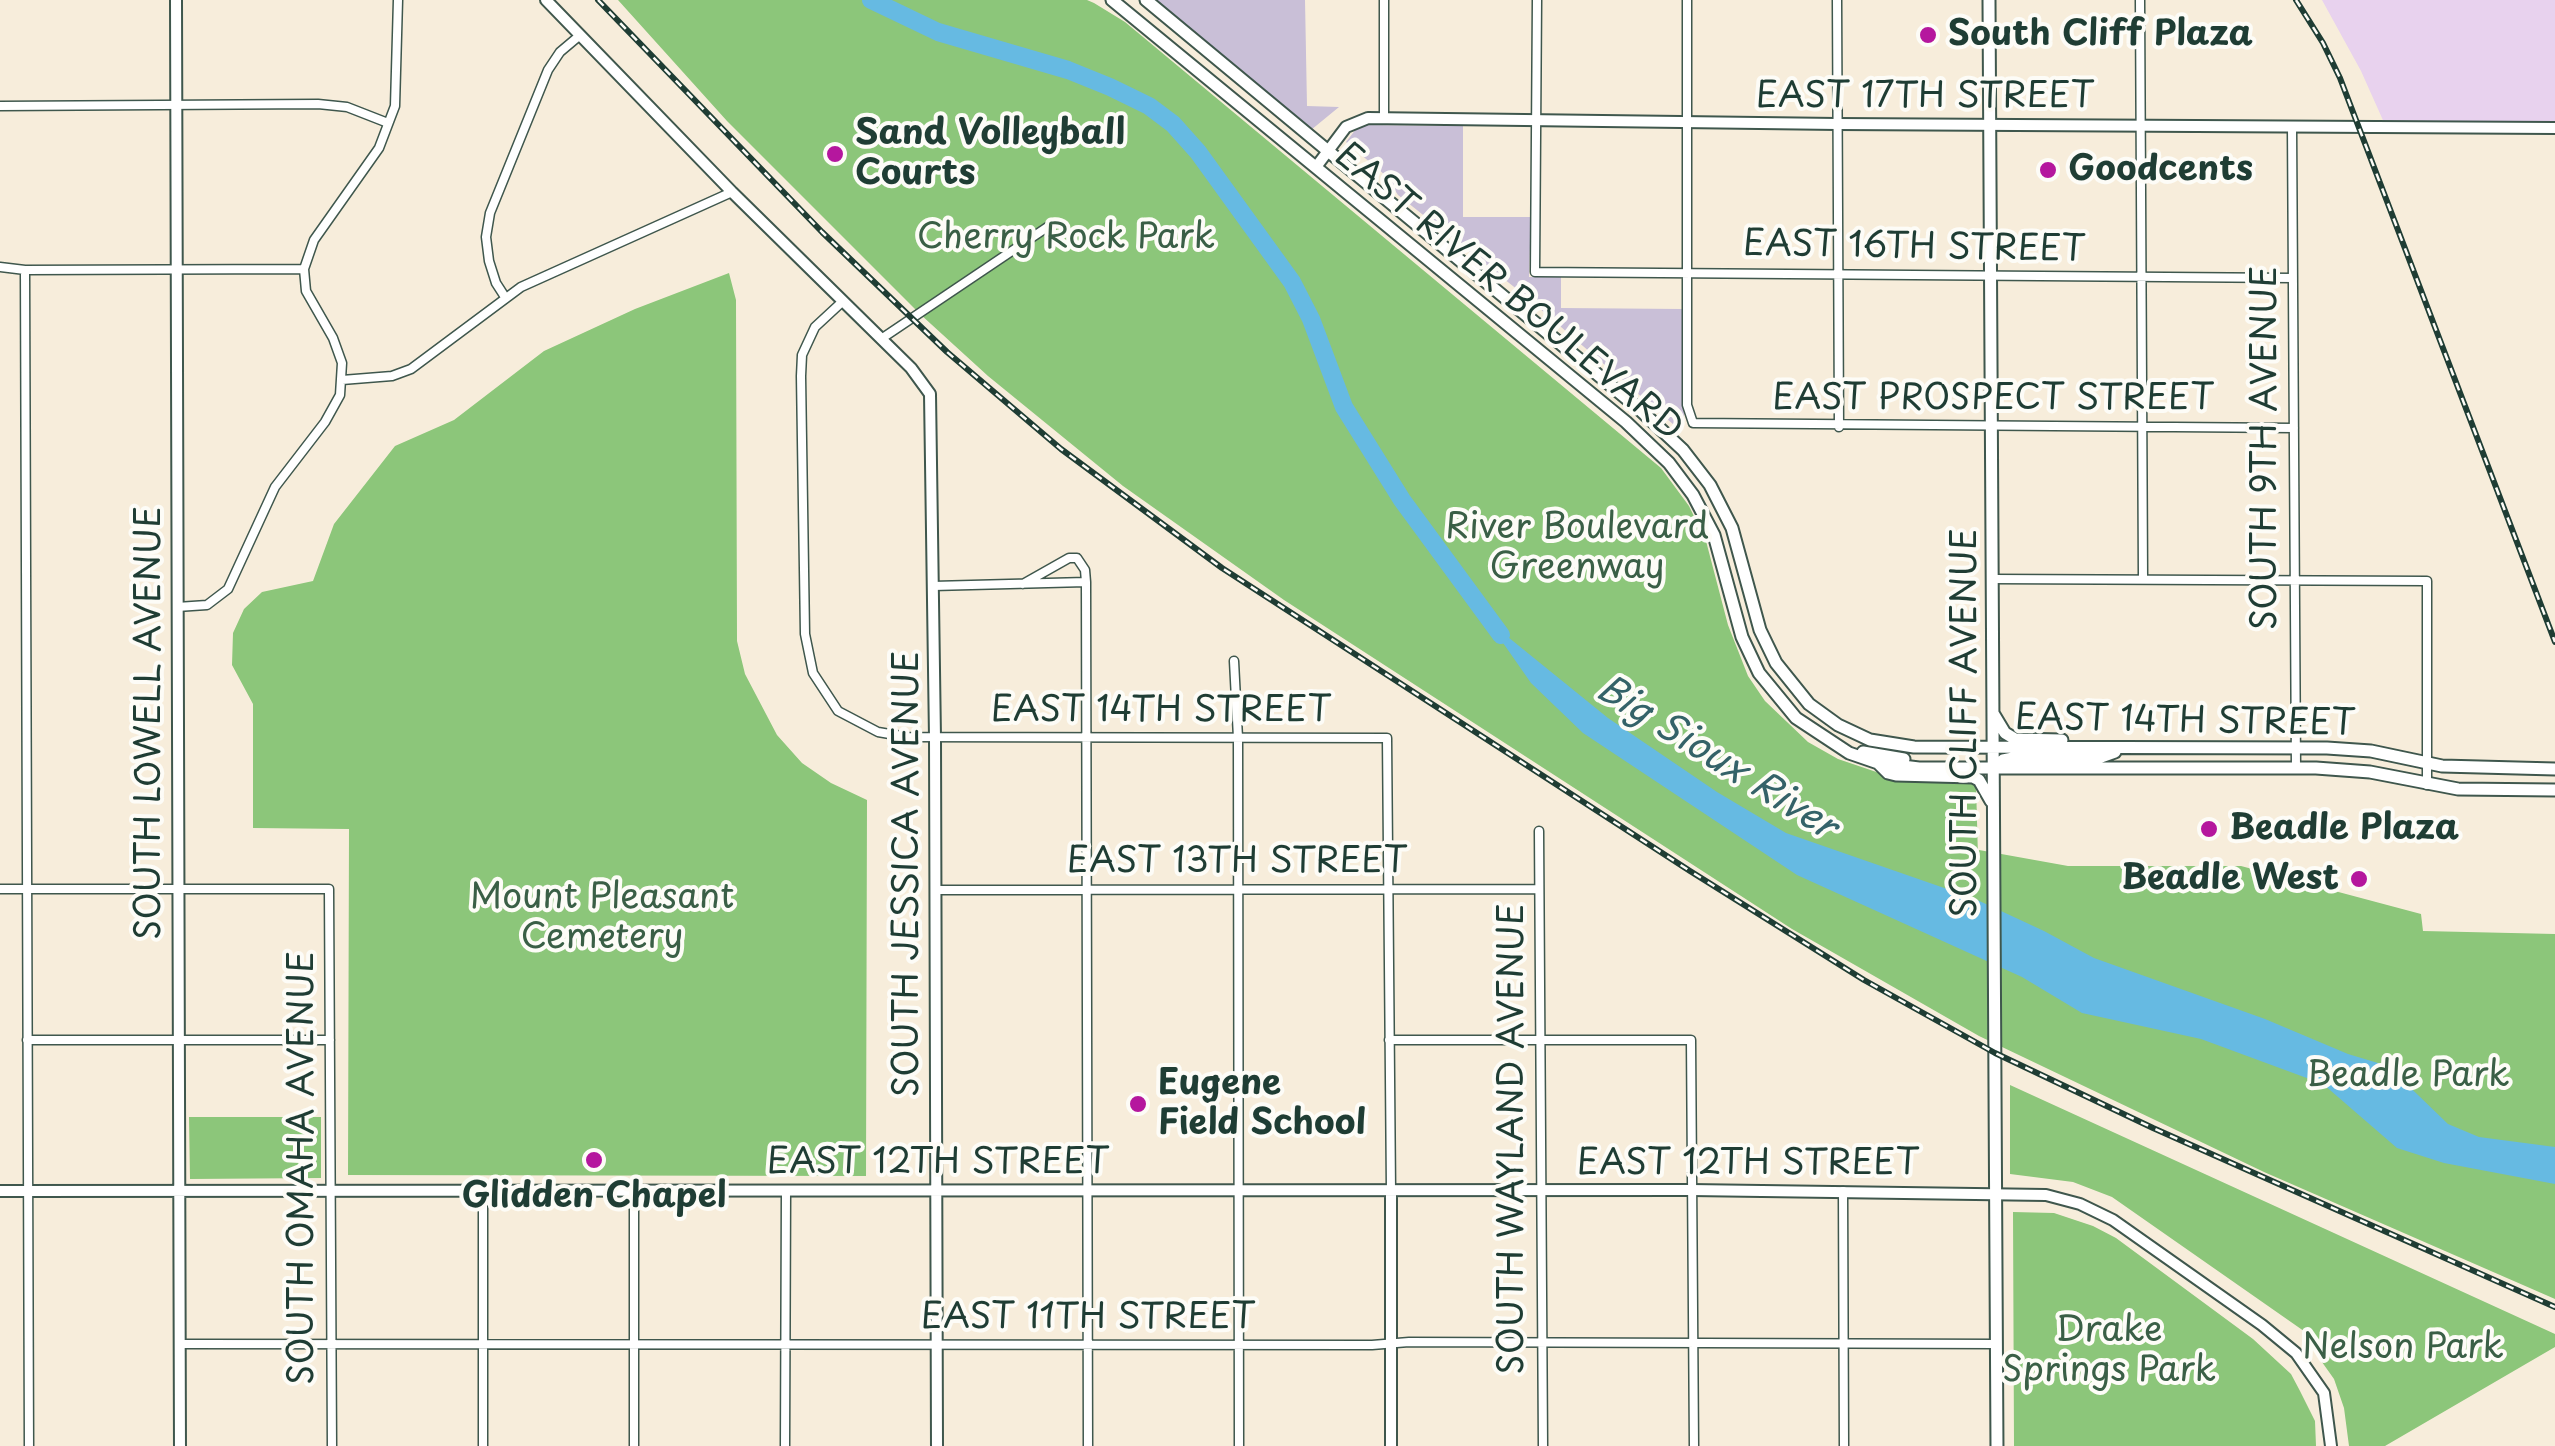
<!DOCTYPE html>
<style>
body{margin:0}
canvas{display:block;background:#f7eddb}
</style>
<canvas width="2555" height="1446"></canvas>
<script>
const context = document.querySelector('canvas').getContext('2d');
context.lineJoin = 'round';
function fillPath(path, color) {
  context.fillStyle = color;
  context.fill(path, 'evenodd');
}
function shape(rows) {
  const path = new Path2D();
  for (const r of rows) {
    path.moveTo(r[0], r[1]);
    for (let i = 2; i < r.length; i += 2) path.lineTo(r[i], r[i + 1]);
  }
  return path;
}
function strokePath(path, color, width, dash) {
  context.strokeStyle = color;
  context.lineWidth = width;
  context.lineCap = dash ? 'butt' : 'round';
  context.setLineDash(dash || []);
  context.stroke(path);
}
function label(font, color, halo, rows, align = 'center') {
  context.font = font + ' "Playpen Sans",sans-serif';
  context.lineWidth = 8;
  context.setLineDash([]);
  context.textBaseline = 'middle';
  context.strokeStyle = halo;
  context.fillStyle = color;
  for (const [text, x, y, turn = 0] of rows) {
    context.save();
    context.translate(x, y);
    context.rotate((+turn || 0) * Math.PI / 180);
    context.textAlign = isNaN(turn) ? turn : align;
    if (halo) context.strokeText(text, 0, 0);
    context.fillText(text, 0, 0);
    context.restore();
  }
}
fillPath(shape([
 [2322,0,2555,0,2555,128,2386,127,2361,71]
]), '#e8d2ee');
fillPath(shape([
 [1151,0,1305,0,1307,106,1339,107,1311,130],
 [1366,125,1463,126,1463,217,1531,217,1529,277,1561,277,1561,308,1683,309,1684,420,1674,425,1523,294,1398,195,1385,175,1346,142,1356,129]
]), '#c9bfd7');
fillPath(shape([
 [618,0,1087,0,1094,3,1125,22,1661,468,1689,506,1706,541,1728,625,1748,676,1765,701,1808,742,1838,759,1900,780,1976,784,1978,858,1979,850,2068,866,2241,866,2421,914,2423,931,2555,934,2555,1299,2264,1172,1979,1036,1792,929,1284,600,1123,486,988,376,920,314,727,121],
 [729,273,736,300,737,641,745,674,777,735,802,763,831,783,867,800,866,1176,348,1175,349,829,253,828,253,704,232,665,233,633,244,609,262,592,313,581,334,524,395,446,454,420,544,351,635,309],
 [2010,1085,2555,1334,2555,1347,2385,1446,2349,1446,2344,1408,2334,1379,2312,1348,2311,1336,2112,1197,2073,1182,2010,1174],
 [189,1117,321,1117,321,1178,190,1179],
 [2013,1212,2054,1213,2093,1226,2116,1238,2253,1339,2291,1374,2300,1391,2315,1421,2316,1446,2014,1446]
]), '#8cc67a');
fillPath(shape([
 [1487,620,1608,718,1717,792,1786,833,1973,898,2044,931,2094,958,2265,1019,2348,1054,2388,1066,2448,1124,2479,1137,2555,1147,2555,1184,2444,1163,2397,1148,2323,1084,2201,1039,2082,1013,2022,977,1797,875,1583,733,1531,683]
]), '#66bae2');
strokePath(shape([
 [871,0,938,32,1068,70,1110,87,1149,106,1173,124,1198,152,1292,282,1311,319,1344,407,1402,500,1501,635]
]), '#66bae2', 18);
const minor = shape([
 [1537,0,1535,272,2293,278],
 [1687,0,1687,405,1693,423,2294,428],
 [1837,0,1839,427],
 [2140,0,2143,578],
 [0,106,318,104,347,107,388,123],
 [1384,118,1384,0],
 [2292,127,2296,768],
 [0,267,25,270,304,269],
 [25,270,29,1446],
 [505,297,496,283,489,261,486,237,490,213,548,70,560,52,579,36],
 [842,302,815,327,802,355,801,376,805,634,813,673,838,711,878,732,907,737,1387,738,1391,1191],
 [881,339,1049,226],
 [342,380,392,376,411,369,521,287,732,192],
 [1992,579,2427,581,2427,785],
 [1086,582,1088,1446],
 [933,586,1086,582,1085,570,1077,558,1069,558,1023,584],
 [177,607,207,605,228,589,275,487,325,422,340,395,342,363,333,338,306,291,304,269,314,240,379,148,395,106,398,0],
 [1234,661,1238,738,1239,1446],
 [1539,831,1543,1446],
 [0,889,329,889,332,1446],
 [936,890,1539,889],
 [27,1040,330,1040],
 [1389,1040,1691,1040,1694,1446],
 [1843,1191,1844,1446],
 [180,1344,1372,1345,1409,1342,1996,1344],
 [483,1446,483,1191],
 [634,1446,634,1191],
 [785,1446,786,1191]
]);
const tertiary = shape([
 [176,0,180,1446],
 [546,0,732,192,911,368,930,394,935,738,937,1446],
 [1316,167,1346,127,1368,118,1837,124,2555,128],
 [0,1191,1691,1190,2046,1195,2080,1204,2113,1220,2262,1325,2296,1353,2324,1393,2331,1446],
 [1391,1191,1391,1446]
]);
const secondary = shape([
 [1112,0,1626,422,1669,463,1693,495,1714,535,1742,637,1759,673,1796,718,1849,753,1878,763,1919,768,2316,768,2370,772,2458,789,2555,790],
 [1146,0,1638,408,1683,450,1710,485,1732,528,1760,630,1776,663,1809,704,1838,725,1870,740,1914,747,2327,748,2371,751,2442,766,2555,769],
 [1989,0,1997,1446],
 [1993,713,2005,733,2015,739,2062,740],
 [1863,752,1904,759],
 [1878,763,1888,773,1896,775,1973,777,1979,780,1991,801],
 [1994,768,2003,760,2018,757,2101,757,2115,752]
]);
strokePath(minor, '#3f574d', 11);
strokePath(tertiary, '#3f574d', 14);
strokePath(secondary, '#3f574d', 15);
strokePath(minor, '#fff', 8);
strokePath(tertiary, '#fff', 10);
strokePath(secondary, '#fff', 11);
const rail = shape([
 [598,0,822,232,947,352,1061,449,1222,568,1690,871,1864,980,1995,1053,2153,1128,2555,1307],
 [2296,0,2323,43,2340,78,2555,642]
]);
strokePath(rail, '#1f3d34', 6);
strokePath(rail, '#fdfcf7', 2.5, [8]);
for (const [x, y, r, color] of [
 [1928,35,10,"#b5179e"],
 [835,154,10,"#b5179e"],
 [2048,170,10,"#b5179e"],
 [2209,829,10,"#b5179e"],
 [2359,879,10,"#b5179e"],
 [1138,1104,10,"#b5179e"],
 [594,1160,10,"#b5179e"]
]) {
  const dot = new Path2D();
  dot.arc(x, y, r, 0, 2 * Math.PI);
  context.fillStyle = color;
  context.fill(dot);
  strokePath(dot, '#fdfcf7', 4);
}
label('bold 35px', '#1f3d34', '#fdfcf7', [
 ["South Cliff Plaza",1948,35],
 ["Sand Volleyball",855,134],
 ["Courts",855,174],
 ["Goodcents",2068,170],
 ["Beadle Plaza",2229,829],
 ["Beadle West",2339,879,"right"],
 ["Eugene",1158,1084],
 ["Field School",1158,1124],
 ["Glidden Chapel",594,1197,"center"]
], 'left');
label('35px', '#1f3d34', '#fdfcf7', [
 ["EAST 17TH STREET",1925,97],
 ["EAST 16TH STREET",1914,248,1],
 ["EAST RIVER BOULEVARD",1508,293,40],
 ["EAST PROSPECT STREET",1993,399],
 ["SOUTH 9TH AVENUE",2266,448,-90],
 ["EAST 14TH STREET",1161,711],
 ["EAST 14TH STREET",2185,722,1],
 ["SOUTH LOWELL AVENUE",150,723,-90],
 ["SOUTH CLIFF AVENUE",1966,723,-90],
 ["EAST 13TH STREET",1237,862],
 ["SOUTH JESSICA AVENUE",908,874,-90],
 ["SOUTH WAYLAND AVENUE",1513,1139,-90],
 ["EAST 12TH STREET",938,1163],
 ["EAST 12TH STREET",1748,1164],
 ["SOUTH OMAHA AVENUE",303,1168,-90],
 ["EAST 11TH STREET",1088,1318]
]);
label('35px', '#3a5f46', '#fdfcf7', [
 ["Cherry Rock Park",1066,238],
 ["River Boulevard",1577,528],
 ["Greenway",1577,568],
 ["Mount Pleasant",602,898],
 ["Cemetery",602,938],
 ["Beadle Park",2408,1076],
 ["Drake",2109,1331],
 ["Springs Park",2109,1371],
 ["Nelson Park",2403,1348]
]);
label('italic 38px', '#346268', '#fdfcf7', [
 ["Big Sioux River",1716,759,32]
]);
</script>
